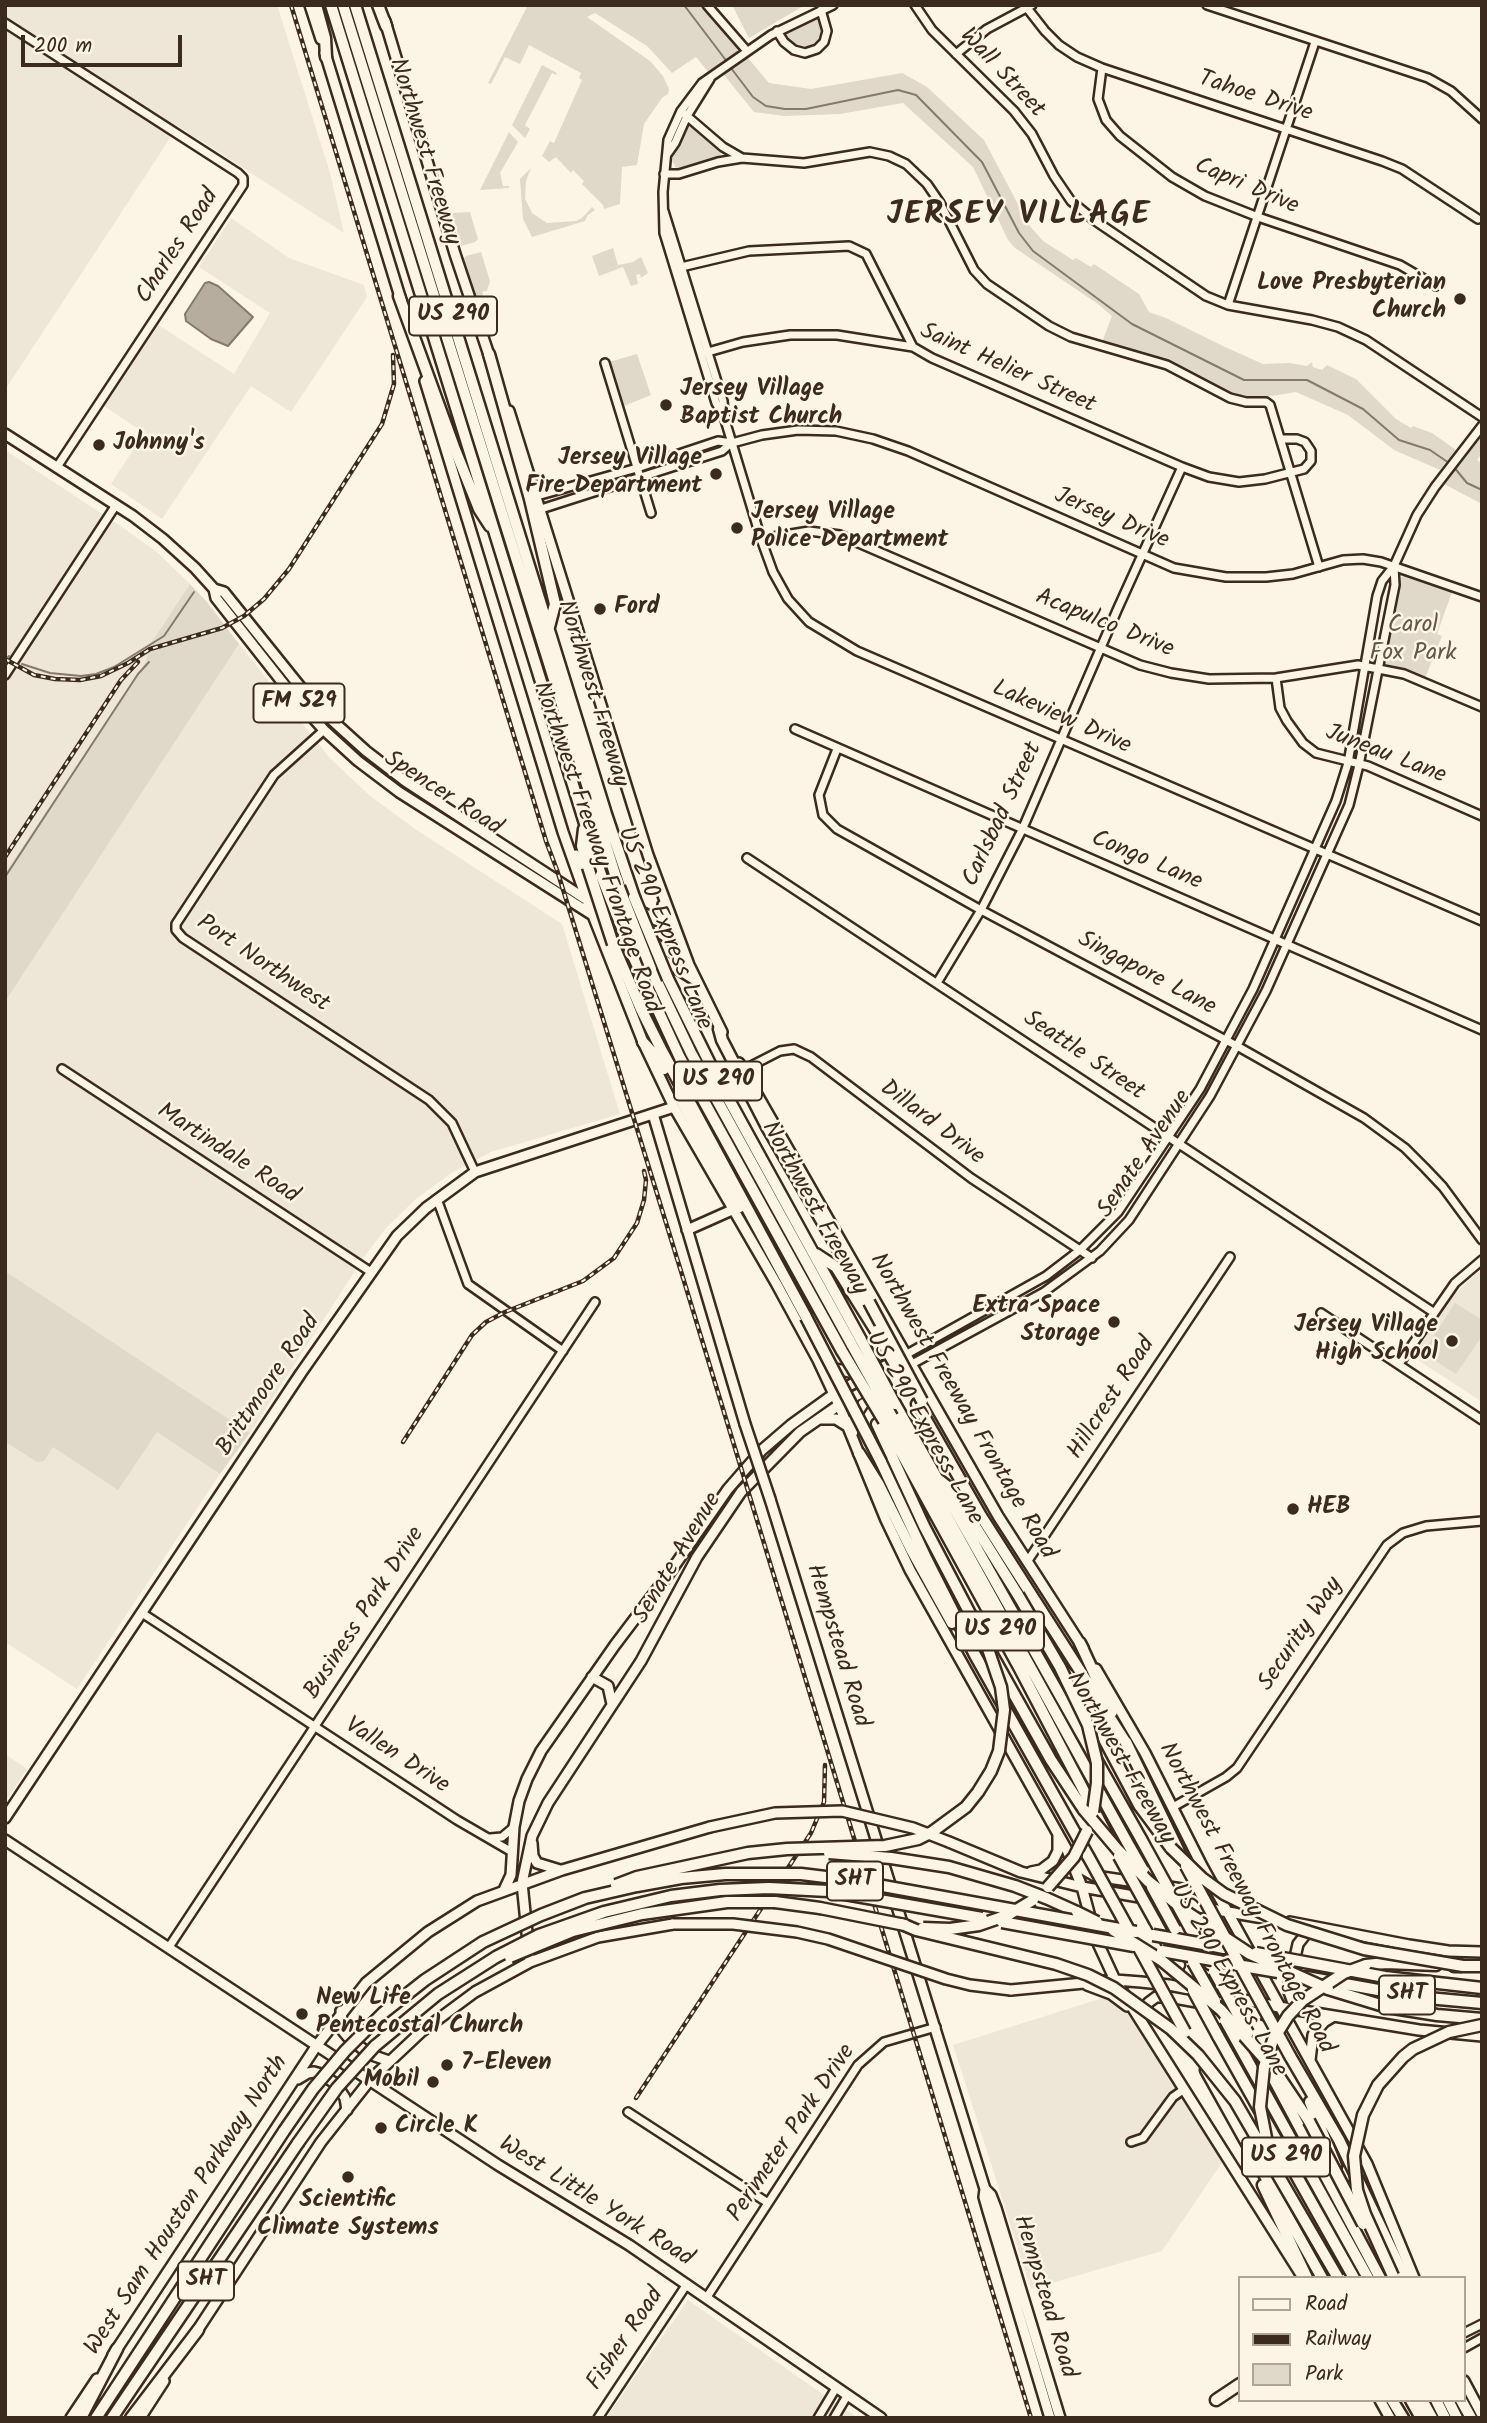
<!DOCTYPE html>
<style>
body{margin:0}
#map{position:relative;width:1487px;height:2423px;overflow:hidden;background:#fcf5e5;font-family:Kalam,sans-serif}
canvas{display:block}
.frame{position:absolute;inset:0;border:7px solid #3b2a1e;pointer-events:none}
.legend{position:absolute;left:1238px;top:2276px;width:228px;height:126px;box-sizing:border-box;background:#fcf5e5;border:2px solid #afa495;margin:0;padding:9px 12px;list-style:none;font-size:21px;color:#3b2a1e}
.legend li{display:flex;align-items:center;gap:14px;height:35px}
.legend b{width:35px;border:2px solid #afa495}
.scale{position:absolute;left:21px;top:35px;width:161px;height:32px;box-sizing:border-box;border:4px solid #3b2a1e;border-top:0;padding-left:9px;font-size:21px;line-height:24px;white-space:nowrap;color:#3b2a1e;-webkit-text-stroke:5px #fcf5e5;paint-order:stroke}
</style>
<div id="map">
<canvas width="1487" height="2423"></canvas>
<div class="frame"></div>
<ul class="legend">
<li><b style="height:9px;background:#fcf5e5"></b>Road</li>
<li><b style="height:9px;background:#3b2a1e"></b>Railway</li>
<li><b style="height:19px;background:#e0d8c8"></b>Park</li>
</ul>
<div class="scale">200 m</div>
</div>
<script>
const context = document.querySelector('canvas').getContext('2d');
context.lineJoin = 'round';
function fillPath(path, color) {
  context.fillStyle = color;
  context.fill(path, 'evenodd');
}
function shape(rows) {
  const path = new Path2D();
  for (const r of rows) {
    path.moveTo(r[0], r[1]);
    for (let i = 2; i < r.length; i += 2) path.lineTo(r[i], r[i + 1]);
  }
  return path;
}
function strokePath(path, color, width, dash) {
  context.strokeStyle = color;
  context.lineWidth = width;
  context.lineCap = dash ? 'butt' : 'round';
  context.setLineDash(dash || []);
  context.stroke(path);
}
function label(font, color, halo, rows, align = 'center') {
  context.font = font + ' Kalam,sans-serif';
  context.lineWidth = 5;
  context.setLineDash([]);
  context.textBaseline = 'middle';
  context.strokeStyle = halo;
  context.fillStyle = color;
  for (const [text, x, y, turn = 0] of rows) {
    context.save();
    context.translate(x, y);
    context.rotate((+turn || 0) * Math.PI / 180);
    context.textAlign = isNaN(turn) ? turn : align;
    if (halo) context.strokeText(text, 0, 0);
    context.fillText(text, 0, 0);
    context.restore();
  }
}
fillPath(shape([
 [5,5,277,5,330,173,344,233,178,126,5,390],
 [231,218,289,258,364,285,367,297,291,412,251,386,162,519,111,484,144,433,104,406,157,324,234,374,270,313,199,267],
 [5,450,119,525,157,552,190,584,151,643,145,663,5,873],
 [239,644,329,757,369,795,418,831,562,924,620,1114,491,1152,453,1172,417,1198,386,1228,364,1257,250,1433,5,1271,5,1002],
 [1482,1268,1482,1402,1412,1356,1455,1294],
 [157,1432,220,1474,77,1689,5,1642,5,1442,37,1462,53,1447],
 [5,1754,27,1769,5,1802],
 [1109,1996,1123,2005,1223,2161,1162,2251,1031,2289,953,2045],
 [688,2300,817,2390,858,2418,606,2418]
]), '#eee6d6');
fillPath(shape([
 [528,5,703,5,738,45,737,53,709,73,696,57,672,73,647,46,595,13,587,17,650,61,663,76,669,89,668,94,662,98,644,124,637,165,622,167,620,204,604,209,603,205,582,184,584,181,573,170,571,173,556,157,549,162,542,156,550,141,554,143,582,80,579,78,581,73,529,45,520,64,505,57,491,84,488,83],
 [732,5,805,5,749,38],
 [815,16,821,19,823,25,819,40,806,47,791,42,786,35,787,30],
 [747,57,769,83,811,89,902,73,927,87,984,140,1029,225,1043,241,1073,260,1076,258,1091,267,1094,264,1139,294,1149,312,1166,318,1225,347,1263,364,1289,363,1307,366,1312,362,1313,367,1322,370,1327,365,1356,379,1396,419,1411,428,1413,426,1432,433,1456,450,1440,470,1394,450,1348,415,1296,392,1260,398,1242,398,1158,357,1102,342,1112,316,1098,304,1015,248,1008,240,973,167,903,103,840,114,784,116,754,112,724,75],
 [542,65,557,73,556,75,552,73,525,125,530,129,525,138,512,125],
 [689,125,695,127,718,148,721,154,717,158,677,169,672,161,675,149,680,135],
 [509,132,518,142,500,173,503,186,509,186,509,188,480,190],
 [531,168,526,181,525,199,532,213,547,223,576,221,582,218,592,207,595,210,588,215,585,221,532,237,523,219,520,179],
 [470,212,478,239,475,242,461,246,452,213],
 [613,248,618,265,633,262,641,257,648,273,641,278,640,274,636,275,638,284,631,286,623,267,599,276,592,256],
 [481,252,490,281,487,291,483,291,482,299,489,301,492,306,479,309,463,260,466,256],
 [637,354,651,395,624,406,609,362],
 [1482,435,1482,454,1477,460,1482,464,1482,504,1444,484],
 [1404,575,1453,589,1437,634,1442,636,1425,678,1388,667,1383,662,1399,580],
 [190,584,207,602,239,644,5,1002,5,873,145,663,151,643],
 [5,1271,250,1433,220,1474,157,1432,118,1490,53,1447,44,1461,37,1462,5,1442],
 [1455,1303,1482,1320,1482,1336,1456,1374,1423,1353]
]), '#e0d8c8');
const water = shape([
 [209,282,218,286,253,317,228,346,211,339,186,321,185,314,205,283,209,282]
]);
fillPath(water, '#b7ad9e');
strokePath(water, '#85796b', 2);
strokePath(shape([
 [684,5,728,63],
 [731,68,753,97,766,106,785,109,806,109,898,90,916,95,982,162,1019,233,1033,251,1132,324,1244,380,1307,380,1363,409,1399,440,1430,450,1449,463],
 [1453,466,1467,483,1482,490],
 [8,657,9,656],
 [22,664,50,673,81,676,96,674,114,667,164,636,194,592],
 [5,877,138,674,149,662]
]), '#85796b', 2);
const minor = shape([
 [707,5,747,51],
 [915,5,932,30,1014,111,1032,134,1054,176,1071,201,1094,220,1206,296,1228,305,1312,320,1338,327,1366,340,1482,417],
 [1207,5,1428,78,1451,91,1482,119],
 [1027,8,1045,31,1059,45,1077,57,1102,68,1382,161,1402,169,1478,219],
 [5,23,238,173,243,178,243,185,57,467],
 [777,31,784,42,794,50,805,53,817,49,824,42,827,31,821,10],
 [956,54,987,29,1032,5],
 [1102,68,1098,99,1106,120,1120,136,1172,177,1205,196,1258,217,1400,265,1436,286],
 [681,111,723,147,742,158,804,163,870,152,889,156,906,164,927,184,940,203,974,270,987,284,1049,326,1071,337,1167,365,1230,398,1246,402,1266,402,1270,405,1319,567],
 [668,153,675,143,687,116,710,79],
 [664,174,679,174,718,162,742,158],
 [664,211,723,401,725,420,761,539,773,572,788,599,809,622,857,651,1482,921],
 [677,268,749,251,849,246,866,254,913,347],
 [1228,305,1315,42],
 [701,354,743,342,790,335,837,335,913,347,932,358,1182,467,1209,477,1239,482,1265,479,1304,469,1311,461,1311,451,1305,442,1297,439,1281,439],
 [605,363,651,513],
 [724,417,716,403,664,233,663,192,668,140,681,111,702,83,771,35,833,5],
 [537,496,637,468,718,441,732,443,762,435,798,430,836,431,873,439,908,451,1174,568,1226,577,1266,577,1293,574,1343,560,1363,559,1381,562,1482,597],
 [541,509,722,451,731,443],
 [761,539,809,531,840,535,1140,665,1171,673,1209,679,1276,678,1358,665,1404,674,1482,707],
 [5,675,116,505],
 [1276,678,1280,708,1287,721,1303,743,1316,753,1368,766,1482,816],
 [795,729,1482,1030],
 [324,730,274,775,176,924,176,930,183,938,429,1100,452,1123,475,1172],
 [837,749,819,795,823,815,837,829,981,910,1237,1046,1364,1118,1405,1148,1425,1168,1443,1187,1482,1240],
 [747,858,1433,1312],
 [937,983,981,910,1022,830,1118,608,1182,467],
 [62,1069,371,1272],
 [743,1070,780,1051,794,1049,811,1057,971,1178,1092,1258],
 [437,1199,468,1284,563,1351],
 [1321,1313,1482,1420],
 [907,1354,1046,1276,1080,1250,1118,1212,1200,1089,1253,989,1336,801,1348,763,1377,596,1382,581,1394,566,1417,515,1435,487,1482,426],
 [912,1364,1044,1292,1100,1251,1129,1220,1210,1096,1266,991,1349,805,1359,765,1395,585,1394,567],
 [1399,1364,1455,1283,1482,1260],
 [1027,1562,1230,1257],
 [142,1613,457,1820,512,1852],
 [1173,1807,1226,1777,1237,1768,1387,1545,1403,1533,1426,1526,1482,1521],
 [490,1838,502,1837,514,1827],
 [169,1947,595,1302],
 [628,2112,768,2203],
 [1131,2142,1143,2138,1173,2097,1183,2090],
 [707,2297,858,2065,884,2042,936,2027],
 [1464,2333,1482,2324],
 [1464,2348,1482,2338],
 [598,2418,687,2284],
 [818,2418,836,2388],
 [834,2418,847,2396]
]);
const major = shape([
 [310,5,321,39],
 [385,21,455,254,490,358],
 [325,53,401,300],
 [425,381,563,832,587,900,643,1042,674,1107,776,1283,818,1360,839,1405,886,1520,910,1570,1067,1850,1082,1887,1096,1939,1115,1980,1302,2276],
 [509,411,648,855,689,965,722,1032],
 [5,434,133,516,163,539,195,568,214,589,216,598,290,692,324,730,358,761,399,792,695,980],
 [214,589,224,592,314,704,366,751,405,781,587,900],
 [576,855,587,878,593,885],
 [605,892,656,920,662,915,663,905],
 [599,908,689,965],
 [739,1063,998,1516,1083,1648],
 [653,1114,745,1424],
 [687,1230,732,1210],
 [831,1368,850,1372,878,1356,886,1341],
 [819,1419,836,1419,847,1426],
 [853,1432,852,1421,863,1404,901,1379,914,1383],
 [770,1499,985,2189,991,2195,996,2208,1060,2418],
 [1096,1669,1145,1753,1202,1866,1367,2164,1414,2278],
 [592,1677,608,1686,612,1704],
 [5,1818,301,1373,397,1236,426,1208,475,1172,674,1107],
 [5,1840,498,2165,629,2245,881,2418],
 [949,1842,1021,1872,1082,1887,1162,1901],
 [532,1843,533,1856,537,1863,560,1870],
 [1073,1857,1083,1869,1095,1876,1189,1890,1201,1880],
 [1031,1872,1041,1870,1053,1861,1058,1851,1058,1835],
 [504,1890,511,1875,514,1827,519,1801,527,1779,541,1751,615,1645,668,1575,728,1489,762,1450,791,1425,834,1394,898,1359],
 [1176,1903,1269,1919],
 [1290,1922,1409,1945,1448,1951,1482,1952],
 [530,1962,522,1883,532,1836,548,1803,641,1661,697,1557,741,1492,800,1432,839,1405,904,1369],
 [1087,1985,1111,1994,1127,2006],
 [1011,1990,1115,1980,1141,1982,1169,1985,1279,2007,1419,2030,1482,2036],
 [1303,2010,1292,2000,1288,1989,1298,1944,1305,1935,1314,1930],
 [341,2011,343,2031,348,2037,369,2054,389,2061],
 [1144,2014,1148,2003,1156,1997,1169,1997,1263,2014,1271,2018],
 [1310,2060,1313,2035,1324,2022,1334,2016],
 [298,2079,308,2073,314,2072,321,2074,336,2084,345,2098,347,2110],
 [985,2189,984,2197,988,2211,1050,2418],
 [195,2334,321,2142,370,2080,421,2032,475,1992,530,1962,598,1937,673,1924],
 [113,2355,317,2045,366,1983,428,1932,477,1901,562,1870,710,1827],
 [1464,2381,1482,2415],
 [1380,2400,1390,2418],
 [71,2418,97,2379],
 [140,2418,164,2381]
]);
const highway = shape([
 [316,5,325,38,326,57],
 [331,5,601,875],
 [343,5,619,887],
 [355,5,606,814,634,897],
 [378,5,386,26],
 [399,296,454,447,479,509,490,526],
 [489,354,530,499,555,604,549,627],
 [584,829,582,846,588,867],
 [613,944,641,1009,662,1051,806,1317],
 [633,956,680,1058,842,1351],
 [651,969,691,1053,852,1345],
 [668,979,717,1078,861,1340],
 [719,1029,722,1040,767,1127,869,1302],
 [643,1042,660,1061,664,1069],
 [678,1095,740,1207],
 [816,1254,836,1267,876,1331],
 [895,1404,1141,1839],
 [917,1404,981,1516,1128,1746],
 [892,1417,1127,1842],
 [884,1421,1020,1669,1106,1833],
 [877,1424,924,1526,987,1646,1051,1760,1084,1810],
 [859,1453,879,1485,911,1549,952,1623],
 [881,1462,927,1560,975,1655,1088,1856],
 [939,1480,953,1491,1018,1595],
 [1080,1643,1112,1712],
 [1063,1670,1072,1679,1139,1805,1171,1848],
 [1126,1742,1182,1858],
 [1046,1898,1077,1912],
 [775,1902,820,1908],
 [1155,1921,1179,1965],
 [1190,1928,1210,1964],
 [1209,1945,1224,1948],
 [1218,1961,1233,1964],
 [1366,1965,1386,1963,1436,1965],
 [1454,1966,1482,1966],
 [1306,1977,1417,1997,1482,2003],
 [1328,1989,1387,2007,1437,2015,1482,2019],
 [1218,2036,1354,2278],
 [1235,2038,1368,2278],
 [375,2046,438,1994,496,1957],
 [1290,2056,1339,2140,1405,2278],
 [1263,2059,1380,2278],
 [1274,2069,1309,2121],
 [1206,2070,1322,2278],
 [1310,2102,1336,2166],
 [1263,2185,1307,2278],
 [1216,2400,1240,2384],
 [1392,2400,1403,2418],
 [1411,2400,1421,2418],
 [1422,2400,1432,2418],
 [1436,2400,1445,2418],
 [1448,2400,1457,2418],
 [1461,2400,1471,2418],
 [81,2418,117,2349],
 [96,2418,284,2131],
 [112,2418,298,2143],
 [131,2418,198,2330]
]);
strokePath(minor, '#3b2a1e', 12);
strokePath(major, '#3b2a1e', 14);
strokePath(highway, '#3b2a1e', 15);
strokePath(minor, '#fcf5e5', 7);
strokePath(major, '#fcf5e5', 9);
strokePath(highway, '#fcf5e5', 10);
const rail = shape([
 [291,5,546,841,557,870,680,1268,1031,2418],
 [5,659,34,675,55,679,80,680,101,676,128,663,150,649,222,628,244,616,264,599,289,569,382,424,394,384,393,355],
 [5,857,121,680,138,662],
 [403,1442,472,1335,486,1322,505,1312,583,1281,614,1258,637,1223,644,1200,646,1180,644,1171],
 [636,2098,811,1833,824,1802,825,1765]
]);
strokePath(rail, '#3b2a1e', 4.5);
strokePath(rail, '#fcf5e5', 2, [5]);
const majorBridge = shape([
 [745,1424,770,1499],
 [710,1827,775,1813,842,1811,913,1828,949,1842],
 [673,1924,733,1924,797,1932,828,1939,946,1979,970,1985,1011,1990]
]);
const highwayBridge = shape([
 [588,867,613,944],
 [601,875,633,956],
 [619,887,651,969],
 [634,897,668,979],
 [869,1302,922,1401],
 [806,1317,881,1462],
 [876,1331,898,1370],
 [861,1340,895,1404],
 [852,1345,892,1417],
 [842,1351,884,1421],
 [1018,1595,1060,1667,1088,1725,1097,1763,1097,1783,1093,1812],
 [1084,1810,1117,1849,1148,1881,1188,1913,1250,1954,1328,1989],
 [1141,1839,1190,1928],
 [1127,1842,1143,1870],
 [1171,1848,1202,1878,1224,1894,1287,1925,1364,1949,1463,1966],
 [829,1853,891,1858,949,1867,1015,1886,1046,1898],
 [1088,1856,1130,1932],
 [1119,1856,1155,1921],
 [1186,1866,1290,2056],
 [616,1885,637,1877,748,1853,787,1849,885,1846,918,1839,932,1832,966,1807,978,1792,991,1771,999,1751,1004,1710,1001,1687,987,1646],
 [1048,1887,1074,1857,1087,1831],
 [1152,1887,1175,1929],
 [820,1908,905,1925],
 [1077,1912,1097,1922],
 [1002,1922,1134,1946],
 [902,1924,916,1930,1056,1964,1088,1975,1114,1988,1171,2029,1198,2055,1235,2101,1338,2278],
 [923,1928,950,1929,979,1925,1008,1915,1033,1900],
 [1113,1930,1161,1960,1190,1984,1221,2010,1268,2063],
 [1153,1935,1209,1945],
 [1139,1948,1185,2032],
 [1162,1951,1218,1961],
 [1256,1953,1385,1977,1482,1988],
 [496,1957,539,1935,604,1912,671,1896,720,1890,769,1888,828,1891,982,1918],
 [510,1957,573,1931,642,1914,727,1902,775,1902],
 [1193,1962,1215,2001],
 [1237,1965,1278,1972],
 [1214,1971,1248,2033],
 [1193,1990,1218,2036],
 [1225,2020,1235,2038],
 [1309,2121,1363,2224],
 [284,2131,313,2089,345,2051,383,2013,425,1980,483,1942,541,1915,585,1898,637,1886,681,1878,725,1874,801,1874,850,1880,1136,1932],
 [298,2143,337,2088,375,2046],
 [1274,2156,1267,2143,1260,2107,1264,2067,1273,2040,1288,2016,1303,2000,1344,1973,1366,1965],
 [1393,2276,1365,2214,1357,2190,1354,2156,1363,2115,1378,2085,1403,2057,1413,2049,1449,2032,1482,2025]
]);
strokePath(majorBridge, '#3b2a1e', 14, []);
strokePath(highwayBridge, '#3b2a1e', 15, []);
strokePath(majorBridge, '#fcf5e5', 9);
strokePath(highwayBridge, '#fcf5e5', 10);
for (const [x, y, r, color] of [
 [1460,299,7,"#3b2a1e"],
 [666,405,7,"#3b2a1e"],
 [99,445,7,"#3b2a1e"],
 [716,474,7,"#3b2a1e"],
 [737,528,7,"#3b2a1e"],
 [600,609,7,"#3b2a1e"],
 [1114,1322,7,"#3b2a1e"],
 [1452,1341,7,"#3b2a1e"],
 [1293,1509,7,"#3b2a1e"],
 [302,2014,7,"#3b2a1e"],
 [447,2065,7,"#3b2a1e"],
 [433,2082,7,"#3b2a1e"],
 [381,2128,7,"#3b2a1e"],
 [348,2177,7,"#3b2a1e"]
]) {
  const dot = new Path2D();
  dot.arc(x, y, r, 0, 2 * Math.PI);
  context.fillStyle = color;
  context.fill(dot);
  strokePath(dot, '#fcf5e5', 2.5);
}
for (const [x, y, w] of [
 [453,316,88],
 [299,703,91],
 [718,1081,88],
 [1000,1631,88],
 [855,1881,56],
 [1407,1995,56],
 [1286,2157,88],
 [206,2281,56]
]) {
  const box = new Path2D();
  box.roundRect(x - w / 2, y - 19.5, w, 39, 5);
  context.fillStyle = '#fcf5e5';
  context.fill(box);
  strokePath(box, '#3b2a1e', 2);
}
label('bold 23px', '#3b2a1e', null, [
 ["US 290",453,316],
 ["FM 529",299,703],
 ["US 290",718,1081],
 ["US 290",1000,1631],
 ["SHT",855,1881],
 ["SHT",1407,1995],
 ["US 290",1286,2157],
 ["SHT",206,2281]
]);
label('24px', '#3b2a1e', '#fcf5e5', [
 ["Wall Street",1001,74,47],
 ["Tahoe Drive",1255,98,18],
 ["Northwest Freeway",423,152,73],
 ["Capri Drive",1246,188,23],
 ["Charles Road",179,247,-57],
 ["Saint Helier Street",1007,370,24],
 ["Jersey Drive",1111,520,23],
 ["Acapulco Drive",1104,625,22],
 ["Northwest Freeway",591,694,73],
 ["Lakeview Drive",1061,719,24],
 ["Juneau Lane",1385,756,21],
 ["Spencer Road",442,795,33],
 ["Carlsbad Street",1004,815,-65],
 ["Northwest Freeway Frontage Road",595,848,71],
 ["Congo Lane",1146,862,23],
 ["US 290 Express Lane",663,929,68],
 ["Port Northwest",262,965,34],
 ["Singapore Lane",1146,975,28],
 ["Seattle Street",1083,1057,34],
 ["Dillard Drive",931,1124,37],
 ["Martindale Road",227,1155,33],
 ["Senate Avenue",1146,1155,-56],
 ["Northwest Freeway",813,1209,61],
 ["Brittmoore Road",270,1386,-56],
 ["Hillcrest Road",1113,1399,-57],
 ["Northwest Freeway Frontage Road",961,1407,60],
 ["US 290 Express Lane",923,1429,61],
 ["Senate Avenue",679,1559,-59],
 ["Business Park Drive",366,1614,-57],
 ["Security Way",1302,1635,-56],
 ["Hempstead Road",836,1646,73],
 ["Vallen Drive",396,1757,33],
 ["Northwest Freeway",1119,1759,60],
 ["Northwest Freeway Frontage Road",1245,1899,62],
 ["US 290 Express Lane",1227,1981,61],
 ["Perimeter Park Drive",793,2134,-56],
 ["West Little York Road",595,2203,32],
 ["West Sam Houston Parkway North",188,2206,-57],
 ["Hempstead Road",1043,2297,73],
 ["Fisher Road",627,2340,-56]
]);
label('bold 24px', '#3b2a1e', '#fcf5e5', [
 ["Love Presbyterian",1446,285,"right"],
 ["Church",1446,313,"right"],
 ["Jersey Village",680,391],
 ["Baptist Church",680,419],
 ["Johnny's",113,445],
 ["Jersey Village",702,460,"right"],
 ["Fire Department",702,488,"right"],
 ["Jersey Village",751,514],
 ["Police Department",751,542],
 ["Ford",614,609],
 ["Extra Space",1100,1308,"right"],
 ["Storage",1100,1336,"right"],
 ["Jersey Village",1438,1327,"right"],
 ["High School",1438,1355,"right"],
 ["HEB",1307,1509],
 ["New Life",316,2000],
 ["Pentecostal Church",316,2028],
 ["7-Eleven",461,2065],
 ["Mobil",419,2082,"right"],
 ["Circle K",395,2128],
 ["Scientific",348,2202,"center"],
 ["Climate Systems",348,2230,"center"]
], 'left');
label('24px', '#645648', '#fcf5e5', [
 ["Carol",1413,627],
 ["Fox Park",1413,655]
]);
context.letterSpacing = '2px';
label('bold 32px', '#3b2a1e', '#fcf5e5', [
 ["JERSEY VILLAGE",1019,218]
]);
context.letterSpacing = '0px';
</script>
